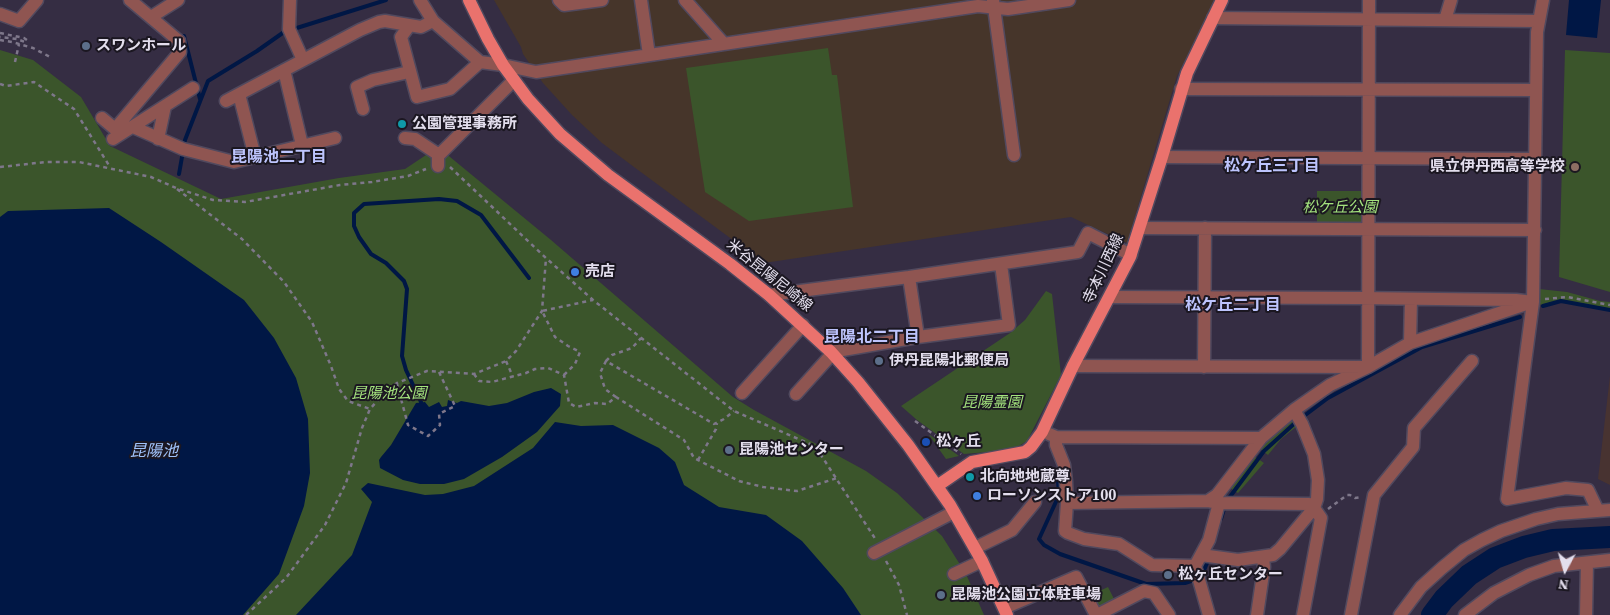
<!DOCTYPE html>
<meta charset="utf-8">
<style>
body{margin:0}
#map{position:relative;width:1610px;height:615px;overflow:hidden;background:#352d43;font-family:"Source Serif 4",serif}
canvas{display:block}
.north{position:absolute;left:1540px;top:545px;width:50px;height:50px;-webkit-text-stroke:4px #1b1721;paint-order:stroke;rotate:186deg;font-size:14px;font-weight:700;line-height:20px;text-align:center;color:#e3deed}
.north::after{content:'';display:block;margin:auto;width:18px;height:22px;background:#e3deed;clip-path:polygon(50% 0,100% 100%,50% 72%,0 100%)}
</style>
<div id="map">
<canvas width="1610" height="615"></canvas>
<div class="north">N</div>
</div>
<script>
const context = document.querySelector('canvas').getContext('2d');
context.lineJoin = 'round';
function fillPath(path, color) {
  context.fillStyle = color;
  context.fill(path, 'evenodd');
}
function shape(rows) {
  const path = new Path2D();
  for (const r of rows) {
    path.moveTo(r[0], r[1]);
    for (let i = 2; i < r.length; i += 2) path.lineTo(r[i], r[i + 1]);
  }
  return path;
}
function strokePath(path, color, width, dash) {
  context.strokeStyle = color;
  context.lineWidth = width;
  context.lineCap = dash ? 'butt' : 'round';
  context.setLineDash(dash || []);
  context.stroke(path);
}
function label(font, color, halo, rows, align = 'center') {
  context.font = font + ' "Source Serif 4","Noto Sans JP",serif';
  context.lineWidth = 4;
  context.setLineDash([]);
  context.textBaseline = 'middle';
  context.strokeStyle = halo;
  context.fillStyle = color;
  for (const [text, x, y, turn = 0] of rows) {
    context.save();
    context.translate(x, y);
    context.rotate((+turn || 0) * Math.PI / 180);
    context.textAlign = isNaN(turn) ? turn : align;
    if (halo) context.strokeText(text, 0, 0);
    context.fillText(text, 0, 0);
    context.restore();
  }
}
fillPath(shape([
 [1610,376,1610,485,1598,479]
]), '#483331');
fillPath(shape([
 [494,0,1215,0,1177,76,1127,243,1071,217,764,263,634,167,602,143,572,115,543,83,523,54,521,47]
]), '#46352a');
fillPath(shape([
 [828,48,832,75,837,75,853,207,749,221,705,192,686,68],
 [0,50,33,60,81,97,110,146,221,199,339,178,405,169,426,155,444,152,551,240,733,397,754,410,866,471,897,493,942,536,966,574,984,615,0,615],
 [1565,50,1610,53,1610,292,1559,277],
 [1317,191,1364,191,1363,225,1317,225],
 [1539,289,1567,292,1600,301,1610,302,1610,309,1562,300,1539,305],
 [1046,291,1052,294,1061,375,1027,441,1012,450,964,454,917,420,901,406,1010,333,1025,320],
 [1293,420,1297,426,1281,439,1268,455,1260,449,1269,440],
 [929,435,930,435,959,456,946,459],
 [1254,456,1264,463,1238,493,1230,488],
 [1108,587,1116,603,1098,610,1091,595]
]), '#3b552b');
fillPath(shape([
 [1569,0,1601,0,1597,38,1566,35],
 [109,208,161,242,244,300,274,338,296,378,308,419,310,473,304,506,279,574,243,615,0,615,0,217,8,211],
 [551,388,561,394,560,406,537,432,502,457,464,479,444,484,420,484,403,480,380,468,379,460,381,457,391,445,416,403,425,402,429,407,439,402,442,407,447,406,448,400,457,403,461,401,489,406,507,403,534,392],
 [555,422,581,426,613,425,659,448,675,462,684,485,719,507,766,515,802,541,843,588,861,615,296,615,352,555,372,502,361,489,368,483,425,495,443,494,474,486,533,448]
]), '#001745');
strokePath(shape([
 [184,36,200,99],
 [179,174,185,140,208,81,257,51,284,32,386,0],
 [1543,306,1561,301,1610,310],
 [421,402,406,370,402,356,407,289,404,281,386,263,371,254,359,237,354,226,354,213,364,204,439,199,457,201,481,215,529,278],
 [1304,416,1328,398,1422,347,1520,317],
 [1048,470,1058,481,1059,495,1039,539,1044,545,1060,554,1146,584,1185,583,1197,579],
 [1229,498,1264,451,1295,423],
 [1221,519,1224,509],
 [1202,575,1207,563]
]), '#001745', 4);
strokePath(shape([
 [1432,615,1444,599,1469,575,1495,558,1524,547,1553,540,1610,537]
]), '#001745', 22);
const minor = shape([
 [290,0,289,29,303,60],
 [420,0,433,21,480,62,503,65,536,72,978,6,1008,9,1069,0],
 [559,0,564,5,602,0],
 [641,0,649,55],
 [685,0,724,44],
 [993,0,1014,155],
 [1543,0,1537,32,1533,302,1507,499,1566,488,1588,490,1598,511],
 [0,14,19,21,37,0],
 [151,17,178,0],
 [1213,18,1538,21],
 [1445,20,1451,0],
 [409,26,401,37,417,97,450,89,480,62],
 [284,70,302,145],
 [1181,89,1536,90],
 [239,94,255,157],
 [226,101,360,30,379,22,385,21,421,27,433,21],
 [363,109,357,87,373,80,409,72],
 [102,118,115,129,180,52,179,41,130,0],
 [133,127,183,149,234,162,335,138],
 [405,138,415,139,439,155],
 [113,139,193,88],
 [158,139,165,106],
 [1162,157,1535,159],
 [438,166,438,156,514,80],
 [1140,228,1535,230],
 [909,277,918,337],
 [769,295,909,277,1078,252,1088,233,1131,255],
 [1110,297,1359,298,1516,300,1533,302],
 [1410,343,1411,299],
 [831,352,918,337,1009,325,1001,264],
 [1073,366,1368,367,1369,0],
 [1204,367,1205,228],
 [742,393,803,325],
 [796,394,832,354],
 [1049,434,1056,437,1261,438],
 [1056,437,1056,445,1064,465,1066,481,1067,503,1065,531,1068,533,1084,539,1119,544,1152,565,1195,566],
 [1208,501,1217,495,1261,438,1294,410,1330,385,1368,367,1410,343,1529,303],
 [1067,503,1208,501,1219,503,1309,504,1314,508,1321,518,1303,615],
 [975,548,1012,530,1035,502],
 [874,553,954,512],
 [1201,555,1238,560,1273,555,1280,549,1314,508,1317,499,1318,480,1314,454,1302,424,1294,410],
 [954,574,982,561],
 [1004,608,1076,577,1096,615],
 [1097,615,1144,591,1154,593,1169,615],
 [1209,615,1195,566,1209,540,1219,503],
 [1257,615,1264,567,1263,557],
 [1351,615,1374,495,1413,447,1414,428,1472,361],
 [1400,615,1421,587,1442,568,1464,550,1482,540,1501,531,1536,519,1558,514,1610,510],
 [1465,615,1494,593,1529,575,1554,566,1610,560],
 [1586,615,1587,563]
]);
const major = shape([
 [469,0,488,39,503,65,528,99,560,134,608,175,730,264,769,295,831,352,858,382,908,445,950,505,982,561,1007,615],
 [937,486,972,462,1025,452,1031,447,1042,432,1073,366,1130,257,1162,157,1187,73,1222,0]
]);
strokePath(minor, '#51495e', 15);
strokePath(major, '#51495e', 15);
strokePath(shape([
 [0,33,24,38,27,40,25,42,17,39,0,37],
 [0,40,12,42,33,48,52,58],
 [15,62,19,44],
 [0,84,6,86,34,82,74,109,110,167],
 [0,167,46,162,79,162,151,177,176,188,213,200,245,202,340,185,372,182,408,176,426,169],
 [450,167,546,258,593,300,734,411,810,444,819,452,876,540],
 [177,189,242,239,284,282,312,322,331,366,339,389,348,401,370,409],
 [1545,299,1567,297,1610,305],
 [506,361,513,377],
 [606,361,612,355,632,348,641,338],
 [474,374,479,381,492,382,526,373,535,369,548,368,564,375,569,403,576,407,595,403,607,404,616,397,684,440,694,458,739,481,763,487,797,491,837,478],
 [564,375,575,364,580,352,568,346,555,337,542,311,593,300],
 [397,384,408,425,428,436,440,425,439,414,455,406,439,372],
 [616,397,605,389,600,373,606,361,714,424,724,419,734,411],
 [915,421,961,454],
 [698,460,716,429,717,423],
 [1328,509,1347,495,1350,495,1355,498,1362,497],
 [886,561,899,585,907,615],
 [246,615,286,578,325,525,346,483,362,428,370,409,386,391,397,383,427,371,474,374,506,361,516,351,542,311,546,258]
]), '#7e778a', 2.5, [4, 4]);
strokePath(minor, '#8f5551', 12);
strokePath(major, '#ea726d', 12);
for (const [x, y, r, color] of [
 [86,46,5,"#5c6f8a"],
 [402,124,5,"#0f9aa8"],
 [1575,167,5,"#8d6e63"],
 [575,272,5,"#3f7fe0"],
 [879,361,5,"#5c6f8a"],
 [926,442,5,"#1a4fb4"],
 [729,450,5,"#5c6f8a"],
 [970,477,5,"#0f9aa8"],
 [977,496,5,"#3f7fe0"],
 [1168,575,5,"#5c6f8a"],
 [941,595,5,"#5c6f8a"]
]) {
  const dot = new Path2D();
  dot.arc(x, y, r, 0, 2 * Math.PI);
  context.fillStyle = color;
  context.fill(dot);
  strokePath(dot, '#1b1721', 2);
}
label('bold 15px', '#e3deed', '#1b1721', [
 ["スワンホール",96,46],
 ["公園管理事務所",412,124],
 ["県立伊丹西高等学校",1565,167,"right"],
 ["売店",585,272],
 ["伊丹昆陽北郵便局",889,361],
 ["松ヶ丘",936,442],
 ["昆陽池センター",739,450],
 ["北向地地蔵尊",980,477],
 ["ローソンストア100",987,496],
 ["松ヶ丘センター",1178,575],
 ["昆陽池公園立体駐車場",951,595]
], 'left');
label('italic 15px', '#a3e27d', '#1b1721', [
 ["松ケ丘公園",1340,208],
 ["昆陽池公園",389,394],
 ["昆陽霊園",992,403]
]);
label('15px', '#e3deed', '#1b1721', [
 ["寺本川西線",1104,269,-65],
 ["米谷昆陽尼崎線",769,276,39]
]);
label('bold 16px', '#bdc4fd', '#1b1721', [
 ["昆陽池二丁目",279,158],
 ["松ケ丘三丁目",1272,167],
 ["松ケ丘二丁目",1233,306],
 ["昆陽北二丁目",872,338]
]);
label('italic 16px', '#a0c3fb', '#1b1721', [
 ["昆陽池",154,452]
]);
</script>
